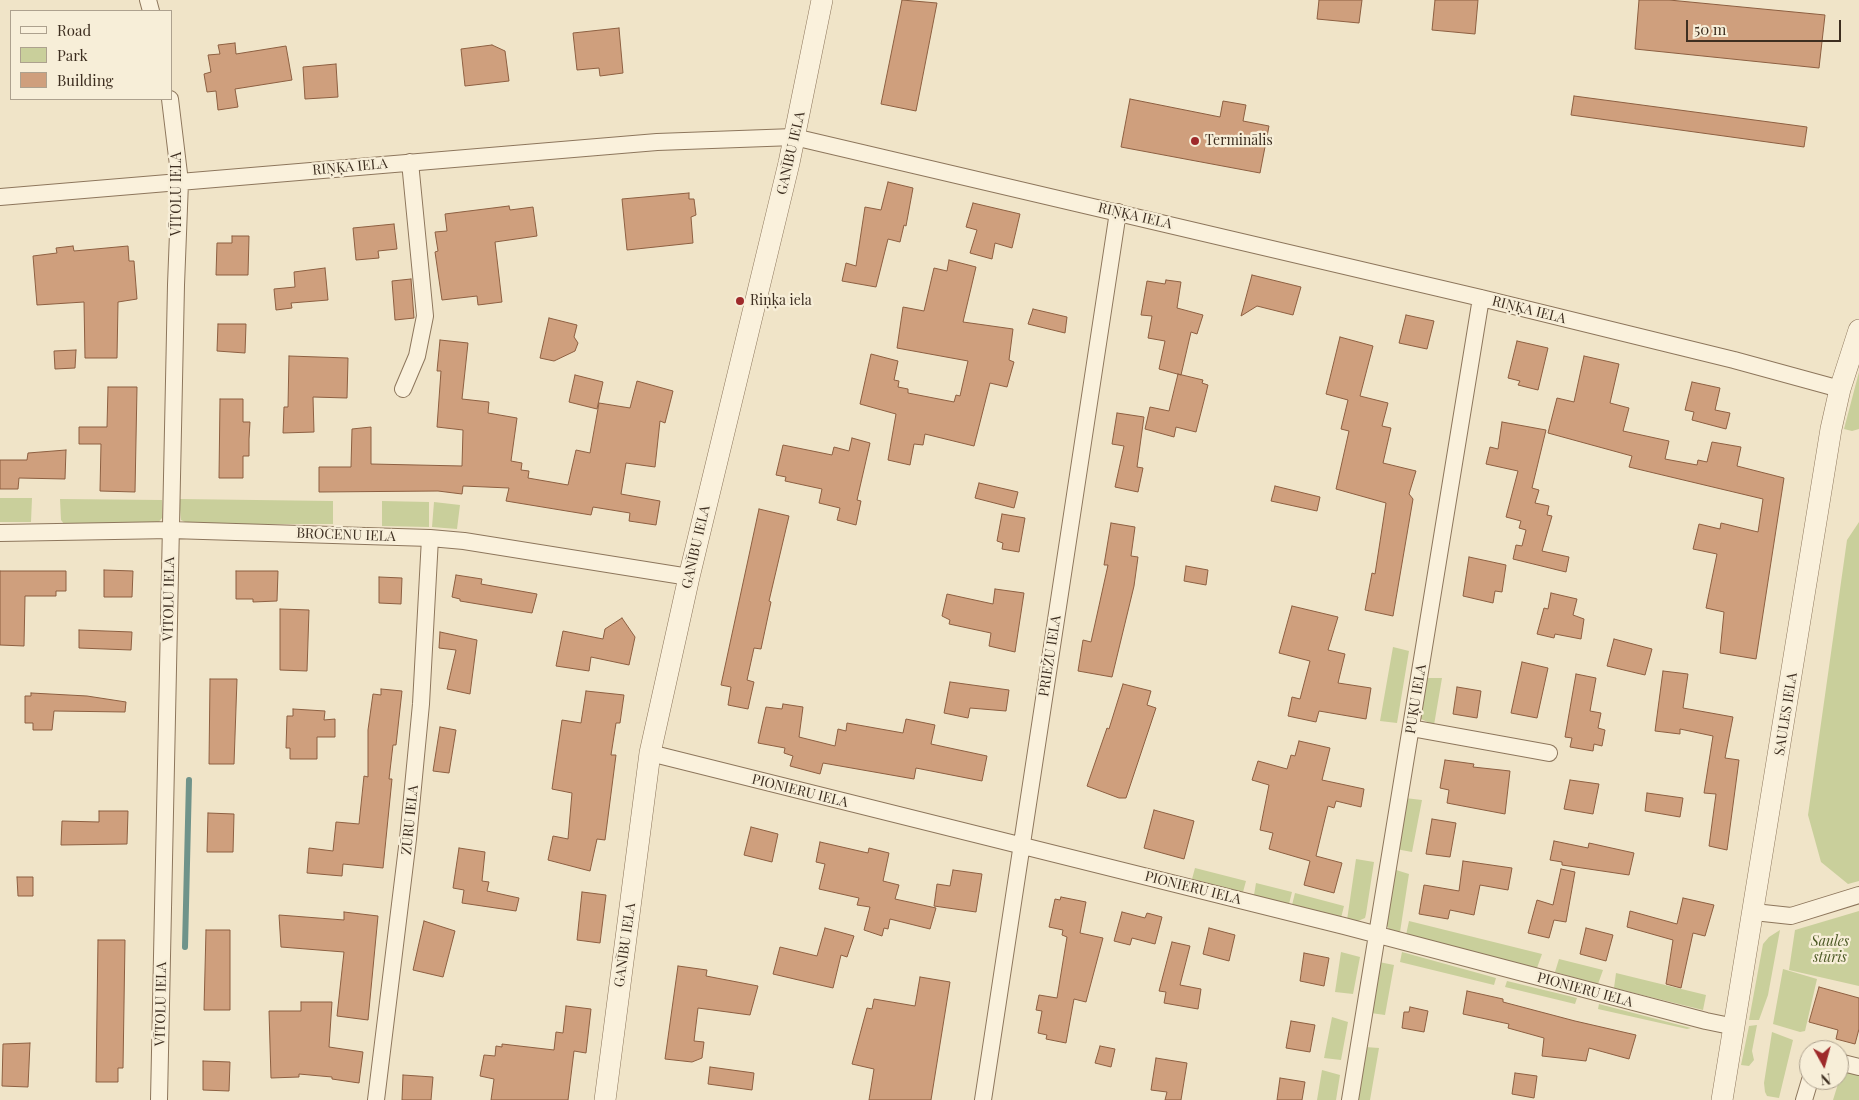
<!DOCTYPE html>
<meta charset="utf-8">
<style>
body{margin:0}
#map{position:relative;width:1859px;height:1100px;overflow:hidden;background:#f0e4c8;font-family:"Playfair Display",serif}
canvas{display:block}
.legend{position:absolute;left:10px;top:10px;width:162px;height:90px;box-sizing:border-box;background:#f7eed8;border:1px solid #ada18e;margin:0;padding:6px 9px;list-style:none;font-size:15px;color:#3d2e20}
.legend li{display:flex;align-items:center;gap:10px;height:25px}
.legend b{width:25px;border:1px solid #ada18e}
.north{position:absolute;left:1799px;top:1040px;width:50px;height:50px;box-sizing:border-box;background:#f7eed8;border:1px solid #ada18e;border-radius:50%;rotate:173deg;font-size:14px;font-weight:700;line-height:20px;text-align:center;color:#3d2e20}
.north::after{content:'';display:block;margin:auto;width:18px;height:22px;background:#9e2a2b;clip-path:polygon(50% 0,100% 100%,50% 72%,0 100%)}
.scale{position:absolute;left:1686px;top:20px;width:155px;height:22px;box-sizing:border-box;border:2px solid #3d2e20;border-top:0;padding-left:6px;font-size:15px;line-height:18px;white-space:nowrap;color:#3d2e20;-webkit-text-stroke:4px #f7eed8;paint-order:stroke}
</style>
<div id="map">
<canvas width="1859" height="1100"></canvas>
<ul class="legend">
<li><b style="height:6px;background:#faf1dc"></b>Road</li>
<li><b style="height:14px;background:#c9cf9b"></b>Park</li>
<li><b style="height:14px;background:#cf9f7d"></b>Building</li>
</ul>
<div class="north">N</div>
<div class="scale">50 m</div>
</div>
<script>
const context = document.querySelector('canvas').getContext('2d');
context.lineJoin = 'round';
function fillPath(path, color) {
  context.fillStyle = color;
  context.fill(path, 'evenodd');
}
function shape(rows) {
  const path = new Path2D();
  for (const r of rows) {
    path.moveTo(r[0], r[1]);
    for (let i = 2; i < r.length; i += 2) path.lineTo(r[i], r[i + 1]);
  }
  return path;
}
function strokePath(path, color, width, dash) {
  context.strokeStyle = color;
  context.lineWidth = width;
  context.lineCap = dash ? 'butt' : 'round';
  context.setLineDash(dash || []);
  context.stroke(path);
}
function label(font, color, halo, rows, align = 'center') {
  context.font = font + ' "Playfair Display",serif';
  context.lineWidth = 4.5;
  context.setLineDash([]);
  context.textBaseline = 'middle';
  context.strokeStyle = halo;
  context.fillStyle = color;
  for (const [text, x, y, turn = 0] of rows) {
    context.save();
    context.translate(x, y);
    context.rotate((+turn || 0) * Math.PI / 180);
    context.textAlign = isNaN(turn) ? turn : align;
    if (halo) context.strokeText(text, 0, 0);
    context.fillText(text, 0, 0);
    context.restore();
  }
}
fillPath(shape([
 [1859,372,1859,429,1852,431,1844,429],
 [0,498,32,498,31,522,0,522],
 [60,499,162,500,162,518,157,524,151,525,64,524,61,520],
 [179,499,333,501,333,524,189,524,181,520],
 [382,501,429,502,429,527,382,526],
 [434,502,460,505,457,529,432,527],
 [1859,522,1859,881,1848,884,1821,862,1808,815,1847,540],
 [1393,647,1409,651,1397,723,1380,721],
 [1425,678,1442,678,1434,725,1419,718],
 [1405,798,1422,800,1412,852,1396,849],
 [1356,859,1374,862,1366,914,1365,918,1358,921,1347,920],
 [1195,868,1246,881,1243,892,1192,879],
 [1393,869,1409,874,1400,932,1389,929,1386,924],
 [1256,883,1292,892,1289,904,1254,895],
 [1295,893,1344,906,1341,918,1292,905],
 [1859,911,1859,986,1789,970,1795,930],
 [1409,921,1542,954,1537,968,1406,935],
 [1780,930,1768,995,1759,1020,1749,1020,1763,944,1769,937],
 [1341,952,1360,957,1353,994,1335,992],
 [1402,952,1496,978,1494,985,1400,962],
 [1559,959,1603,970,1598,984,1555,972],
 [1379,962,1394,965,1385,1015,1371,1013],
 [1783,969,1817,979,1805,1031,1800,1032,1773,1024],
 [1616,973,1706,995,1703,1010,1614,988],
 [1507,981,1577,998,1575,1004,1505,987],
 [1599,1004,1691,1028,1687,1029,1598,1009],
 [1332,1017,1348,1022,1341,1060,1324,1058],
 [1757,1025,1752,1051,1754,1060,1749,1066,1741,1065,1749,1026],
 [1772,1032,1793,1040,1779,1098,1767,1096,1765,1092,1764,1083],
 [1365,1047,1379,1048,1370,1100,1356,1100],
 [1843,1068,1859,1074,1859,1100,1833,1100],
 [1322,1070,1340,1075,1336,1100,1317,1100]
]), '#c9cf9b');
strokePath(shape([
 [185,947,189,780]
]), '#6f938a', 6);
const building = shape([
 [902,0,937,3,916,111,881,104,902,0],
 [1319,0,1362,0,1359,23,1317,19,1319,0],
 [1435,0,1478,0,1475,34,1432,30,1435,0],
 [1639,0,1669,0,1825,15,1819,68,1635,49,1639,0],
 [619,28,623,73,600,76,599,68,577,70,573,33,619,28],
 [235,43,236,54,286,46,292,80,235,89,238,107,218,110,216,91,207,92,204,74,211,72,208,55,220,54,218,45,235,43],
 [492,45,505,51,509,81,465,86,461,49,492,45],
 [336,64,338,97,305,99,303,67,336,64],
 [1574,96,1807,127,1804,147,1571,115,1574,96],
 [1130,99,1220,117,1223,101,1246,105,1243,121,1269,126,1260,173,1121,147,1130,99],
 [888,182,913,188,906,226,904,225,900,242,888,239,876,287,842,281,846,263,856,266,865,207,881,210,888,182],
 [689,193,689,199,694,199,696,215,691,217,693,243,627,250,622,199,689,193],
 [973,203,1020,214,1012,248,995,243,992,259,970,253,977,230,966,227,973,203],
 [509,206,510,210,533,207,537,236,495,242,502,302,478,305,477,296,442,300,435,252,438,251,435,232,447,231,445,214,509,206],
 [394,224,397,249,378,251,379,258,356,260,353,228,394,224],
 [232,236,249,236,248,275,216,275,217,243,232,243,232,236],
 [73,246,74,251,128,246,129,261,134,261,137,299,118,302,117,358,85,358,84,302,37,305,33,256,57,253,56,248,73,246],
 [949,260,976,267,963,322,1013,329,1009,360,1014,362,1007,387,990,383,974,446,925,434,923,445,914,444,910,465,888,460,896,414,860,404,871,354,898,361,894,380,899,381,898,387,908,389,908,393,954,402,956,395,960,396,968,361,897,348,903,307,924,311,934,268,947,271,949,260],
 [325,268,328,300,291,303,292,308,276,310,274,289,295,287,294,272,325,268],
 [1252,275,1301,287,1293,315,1257,306,1241,316,1252,275],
 [411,279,414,318,395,320,392,281,411,279],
 [1166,280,1181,282,1177,308,1203,315,1197,334,1191,332,1181,375,1159,369,1165,341,1148,338,1152,316,1141,315,1147,281,1165,284,1166,280],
 [1033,309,1067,317,1065,333,1028,324,1033,309],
 [1406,315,1434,321,1427,349,1399,343,1406,315],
 [549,318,577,325,574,337,578,343,575,351,554,361,540,358,549,318],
 [218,324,246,324,245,353,217,351,218,324],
 [1340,337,1373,346,1360,396,1388,403,1382,426,1391,428,1383,463,1416,471,1409,494,1413,499,1393,616,1365,610,1372,573,1375,574,1386,503,1336,489,1349,431,1341,429,1348,400,1326,394,1340,337],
 [440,340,468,343,462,399,489,402,488,413,517,418,511,461,522,463,521,470,529,471,528,478,568,485,576,450,590,453,599,403,630,408,637,381,673,391,665,423,660,421,655,467,626,463,621,494,660,501,656,525,629,521,630,513,593,507,591,515,506,501,509,488,463,486,462,494,438,491,319,492,319,467,351,467,352,429,371,427,371,464,462,466,463,430,437,427,441,371,437,371,440,340],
 [1517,341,1548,348,1538,390,1518,385,1520,381,1508,378,1517,341],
 [76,350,75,368,55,369,54,351,76,350],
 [289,356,348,358,347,398,313,397,314,432,283,433,284,407,288,407,289,356],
 [1584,356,1619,364,1610,403,1629,408,1623,431,1669,441,1665,459,1697,465,1698,460,1707,462,1712,442,1741,447,1737,466,1784,478,1756,659,1720,653,1724,612,1706,608,1717,554,1693,549,1699,524,1720,529,1721,523,1758,532,1763,499,1629,467,1632,456,1548,433,1557,398,1574,402,1584,356],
 [1178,374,1203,380,1202,383,1208,385,1196,432,1176,427,1174,437,1145,429,1150,407,1169,411,1178,374],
 [575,375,603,382,597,409,569,402,575,375],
 [1692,382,1720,388,1715,410,1730,413,1726,429,1692,420,1694,412,1685,410,1692,382],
 [108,387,137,387,135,492,100,491,101,444,79,444,79,427,107,427,108,387],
 [220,399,243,399,243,422,250,422,249,439,249,456,243,456,243,478,219,478,220,399],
 [1117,413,1144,417,1137,467,1143,468,1138,492,1115,487,1124,446,1112,444,1117,413],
 [1502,422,1546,430,1532,488,1539,490,1535,503,1549,506,1547,515,1552,516,1542,551,1569,557,1566,572,1513,559,1516,545,1522,546,1526,530,1519,528,1521,521,1506,517,1518,471,1486,464,1490,447,1498,449,1502,422],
 [852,438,870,443,857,500,861,501,856,525,837,520,840,508,819,503,822,489,785,481,786,477,776,475,783,445,832,455,834,447,849,451,852,438],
 [66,450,65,479,19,478,18,489,0,489,0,460,27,460,28,453,66,450],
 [979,483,1018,492,1014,508,975,498,979,483],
 [1275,486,1320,497,1317,511,1271,501,1275,486],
 [759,509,789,516,769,601,771,602,761,649,754,648,747,680,754,682,748,709,728,705,731,687,721,685,759,509],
 [1002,514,1025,518,1019,552,1002,549,1003,543,997,541,1002,514],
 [1111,523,1135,527,1131,556,1138,557,1134,586,1112,677,1078,671,1083,640,1091,642,1108,565,1104,565,1111,523],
 [1469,557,1506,565,1502,592,1495,591,1493,603,1463,596,1469,557],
 [1186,566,1208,570,1206,585,1184,581,1186,566],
 [104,570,133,571,132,597,104,597,104,570],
 [0,571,66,571,66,591,56,591,56,596,25,596,24,646,0,645,0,571],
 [236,571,278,571,277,601,253,602,253,599,236,599,236,571],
 [456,575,482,579,481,584,537,594,532,613,460,601,460,599,452,597,456,575],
 [379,577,402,578,401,604,379,603,379,577],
 [995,589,1024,593,1015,652,989,646,991,633,949,624,950,620,942,616,947,594,993,604,995,589],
 [1551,593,1577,599,1573,615,1584,619,1581,639,1555,634,1554,638,1537,634,1544,608,1548,609,1551,593],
 [1292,606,1338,617,1328,650,1345,654,1338,683,1371,688,1366,719,1319,711,1316,722,1288,716,1292,697,1300,699,1310,661,1279,653,1292,606],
 [280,609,309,610,307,671,280,670,280,609],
 [622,618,635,637,629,665,591,657,589,671,556,666,563,631,603,639,605,629,622,618],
 [79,630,132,632,131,650,79,648,79,630],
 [440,632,477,640,470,694,447,689,456,650,439,648,440,632],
 [1614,639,1652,649,1645,675,1607,666,1614,639],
 [1522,662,1548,668,1537,718,1511,713,1522,662],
 [1663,671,1688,674,1683,708,1733,717,1725,758,1739,760,1727,850,1709,846,1716,794,1704,793,1713,736,1680,729,1680,734,1655,731,1663,671],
 [1576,674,1596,678,1590,711,1601,713,1598,728,1605,730,1602,746,1594,744,1593,751,1570,747,1572,738,1565,737,1576,674],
 [210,679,237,679,234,764,209,764,210,679],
 [950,682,1009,690,1006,711,970,708,968,718,944,713,950,682],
 [1123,684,1151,691,1147,705,1156,708,1126,798,1119,798,1087,786,1107,728,1109,729,1123,684],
 [1457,687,1481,691,1477,718,1453,714,1457,687],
 [381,689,402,691,396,745,393,745,389,779,392,779,383,868,343,864,342,876,307,873,309,848,333,851,336,822,359,824,364,776,368,777,368,730,373,694,381,695,381,689],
 [586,691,624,695,620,723,616,723,611,755,616,755,605,840,597,839,590,871,548,860,553,836,568,839,572,793,552,789,562,720,581,723,586,691],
 [31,693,87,696,126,702,125,712,54,711,52,730,33,730,33,723,25,723,25,696,31,696,31,693],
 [783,704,803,707,799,737,835,746,838,729,846,731,847,723,903,733,906,719,935,725,931,744,987,756,982,781,916,768,914,779,823,763,820,774,790,766,793,756,784,753,785,748,758,743,766,707,782,709,783,704],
 [293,709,325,711,324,720,335,719,335,737,317,737,317,759,290,759,290,748,286,748,287,716,293,716,293,709],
 [440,727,456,730,449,773,433,771,440,727],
 [1299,741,1330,748,1322,780,1364,789,1361,807,1336,801,1334,808,1328,806,1316,856,1342,863,1334,893,1304,885,1310,861,1269,849,1273,833,1260,830,1269,785,1252,780,1258,761,1287,769,1291,755,1295,756,1299,741],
 [1445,760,1474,764,1473,767,1510,771,1505,814,1447,803,1449,790,1440,788,1445,760],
 [1570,780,1599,784,1593,814,1564,809,1570,780],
 [1647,793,1683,798,1680,817,1645,811,1647,793],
 [1154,810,1194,821,1184,859,1144,848,1154,810],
 [99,811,128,811,127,844,61,845,62,821,99,822,99,811],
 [208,813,234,814,233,852,207,852,208,813],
 [1432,819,1456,823,1450,857,1426,854,1432,819],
 [751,827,778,834,772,862,744,855,751,827],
 [1554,841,1588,848,1589,843,1634,853,1629,875,1562,865,1562,862,1550,860,1554,841],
 [820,842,868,853,869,848,889,853,883,881,899,885,895,899,936,908,930,929,890,919,888,929,884,928,882,936,864,930,870,907,857,905,859,898,819,889,825,864,816,862,820,842],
 [459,848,485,852,482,881,489,882,487,891,519,898,516,911,462,903,464,890,453,888,459,848],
 [1463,861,1512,868,1508,890,1480,885,1474,915,1450,910,1448,919,1419,914,1424,885,1459,891,1463,861],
 [1561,869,1575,872,1566,922,1554,920,1549,938,1528,933,1537,900,1553,905,1561,869],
 [953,870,982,874,976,912,934,906,937,884,950,886,953,870],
 [17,877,33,877,33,896,18,896,17,877],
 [582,892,606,895,600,943,577,940,582,892],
 [1061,897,1086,902,1080,933,1103,938,1086,1002,1074,999,1066,1043,1046,1039,1047,1035,1038,1033,1042,1011,1036,1010,1039,995,1057,998,1067,937,1062,935,1063,930,1049,927,1055,899,1060,900,1061,897],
 [1683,898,1714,905,1705,936,1693,933,1681,988,1666,984,1673,940,1627,927,1630,911,1677,924,1683,898],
 [344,912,378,916,368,1020,337,1016,344,952,281,947,279,915,344,920,344,912],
 [1122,912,1145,918,1147,913,1162,917,1155,944,1132,938,1130,945,1114,941,1122,912],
 [424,921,455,931,443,977,413,970,424,921],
 [825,928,854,936,847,957,841,955,833,988,773,974,780,947,817,956,825,928],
 [1209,928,1235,935,1229,961,1203,954,1209,928],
 [1586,928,1613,935,1606,961,1580,954,1586,928],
 [206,930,230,930,230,1010,204,1010,206,930],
 [98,940,125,940,123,1068,118,1068,118,1082,96,1082,98,940],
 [1172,942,1190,946,1180,985,1201,989,1198,1009,1164,1003,1166,992,1159,991,1172,942],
 [1304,953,1329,958,1324,986,1300,981,1304,953],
 [678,966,707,970,706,976,758,986,750,1015,698,1008,694,1041,704,1042,702,1058,692,1062,665,1059,678,966],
 [920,977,950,982,931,1100,869,1100,874,1069,852,1064,867,1008,872,1009,874,999,915,1006,920,977],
 [1819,987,1859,998,1859,1029,1855,1044,1836,1039,1838,1030,1809,1022,1819,987],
 [1467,991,1503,999,1503,1002,1575,1021,1636,1035,1629,1059,1589,1048,1586,1061,1542,1056,1544,1038,1508,1028,1509,1024,1463,1014,1467,991],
 [301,1002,332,1002,329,1047,363,1052,359,1083,332,1079,332,1077,299,1074,299,1077,271,1078,269,1011,301,1011,301,1002],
 [566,1006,591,1009,586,1053,574,1051,568,1100,491,1100,494,1079,480,1076,484,1055,495,1056,496,1046,502,1047,502,1044,554,1050,556,1032,563,1033,566,1006],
 [1410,1007,1428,1011,1424,1032,1402,1028,1404,1012,1409,1012,1410,1007],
 [1291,1021,1315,1025,1310,1052,1286,1048,1291,1021],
 [30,1043,28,1087,2,1086,3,1044,30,1043],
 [1100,1046,1115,1049,1111,1067,1095,1063,1100,1046],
 [1156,1058,1187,1063,1181,1100,1165,1100,1167,1092,1151,1090,1156,1058],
 [203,1061,230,1062,229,1091,203,1090,203,1061],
 [710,1067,754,1073,752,1090,708,1084,710,1067],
 [1515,1073,1537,1076,1534,1098,1512,1094,1515,1073],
 [403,1075,433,1077,431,1100,402,1100,403,1075],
 [1280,1078,1305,1082,1302,1100,1277,1100,1280,1078]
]);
fillPath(building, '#cf9f7d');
strokePath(building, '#8d5f41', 1);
const minor = shape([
 [148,0,151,11],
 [0,197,657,142,794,137,1481,298,1734,360,1840,389],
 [403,389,417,356,425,316,410,162],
 [0,533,171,530,430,538,464,541,689,577],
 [1411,728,1549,753],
 [650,753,1344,926,1706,1021,1735,1027],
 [1754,912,1791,916,1859,895],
 [1839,1062,1859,1067],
 [159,1100,176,285,180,182,170,99],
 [376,1100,408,839,421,704,430,538],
 [983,1100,1118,212],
 [1350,1100,1481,298],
 [1804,1100,1810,1080]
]);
const tertiary = shape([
 [605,1100,650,753,689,577,789,163,822,0],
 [1722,1100,1831,429,1840,389,1859,330]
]);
strokePath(minor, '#8d765c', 18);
strokePath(tertiary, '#8d765c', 22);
strokePath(minor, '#faf1dc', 16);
strokePath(tertiary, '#faf1dc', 21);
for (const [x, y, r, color] of [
 [1195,141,5,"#9e2a2b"],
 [740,301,5,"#9e2a2b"]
]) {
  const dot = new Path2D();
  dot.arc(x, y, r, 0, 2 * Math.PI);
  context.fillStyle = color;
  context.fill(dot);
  strokePath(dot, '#f7eed8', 2);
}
label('14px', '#3d2e20', '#f7eed8', [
 ["Terminālis",1205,141],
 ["Riņķa iela",750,301]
], 'left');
label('14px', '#3d2e20', '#f7eed8', [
 ["GANĪBU IELA",791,153,-77],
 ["RIŅĶA IELA",350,167,-5],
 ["VĪTOLU IELA",177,194,-90],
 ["RIŅĶA IELA",1135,216,13],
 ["RIŅĶA IELA",1529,310,14],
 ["BROCĒNU IELA",346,535,2],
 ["GANĪBU IELA",696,547,-77],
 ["VĪTOLU IELA",169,599,-89],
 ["PRIEŽU IELA",1050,656,-81],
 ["PUĶU IELA",1416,699,-81],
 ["SAULES IELA",1786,714,-81],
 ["PIONIERU IELA",800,791,14],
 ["ZŪRU IELA",410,820,-84],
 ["PIONIERU IELA",1193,888,14],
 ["GANĪBU IELA",625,945,-82],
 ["PIONIERU IELA",1585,990,15],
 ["VĪTOLU IELA",161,1004,-89]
]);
label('italic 14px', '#4d5a26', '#f7eed8', [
 ["Saules",1830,942],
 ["stūris",1830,958]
]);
</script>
